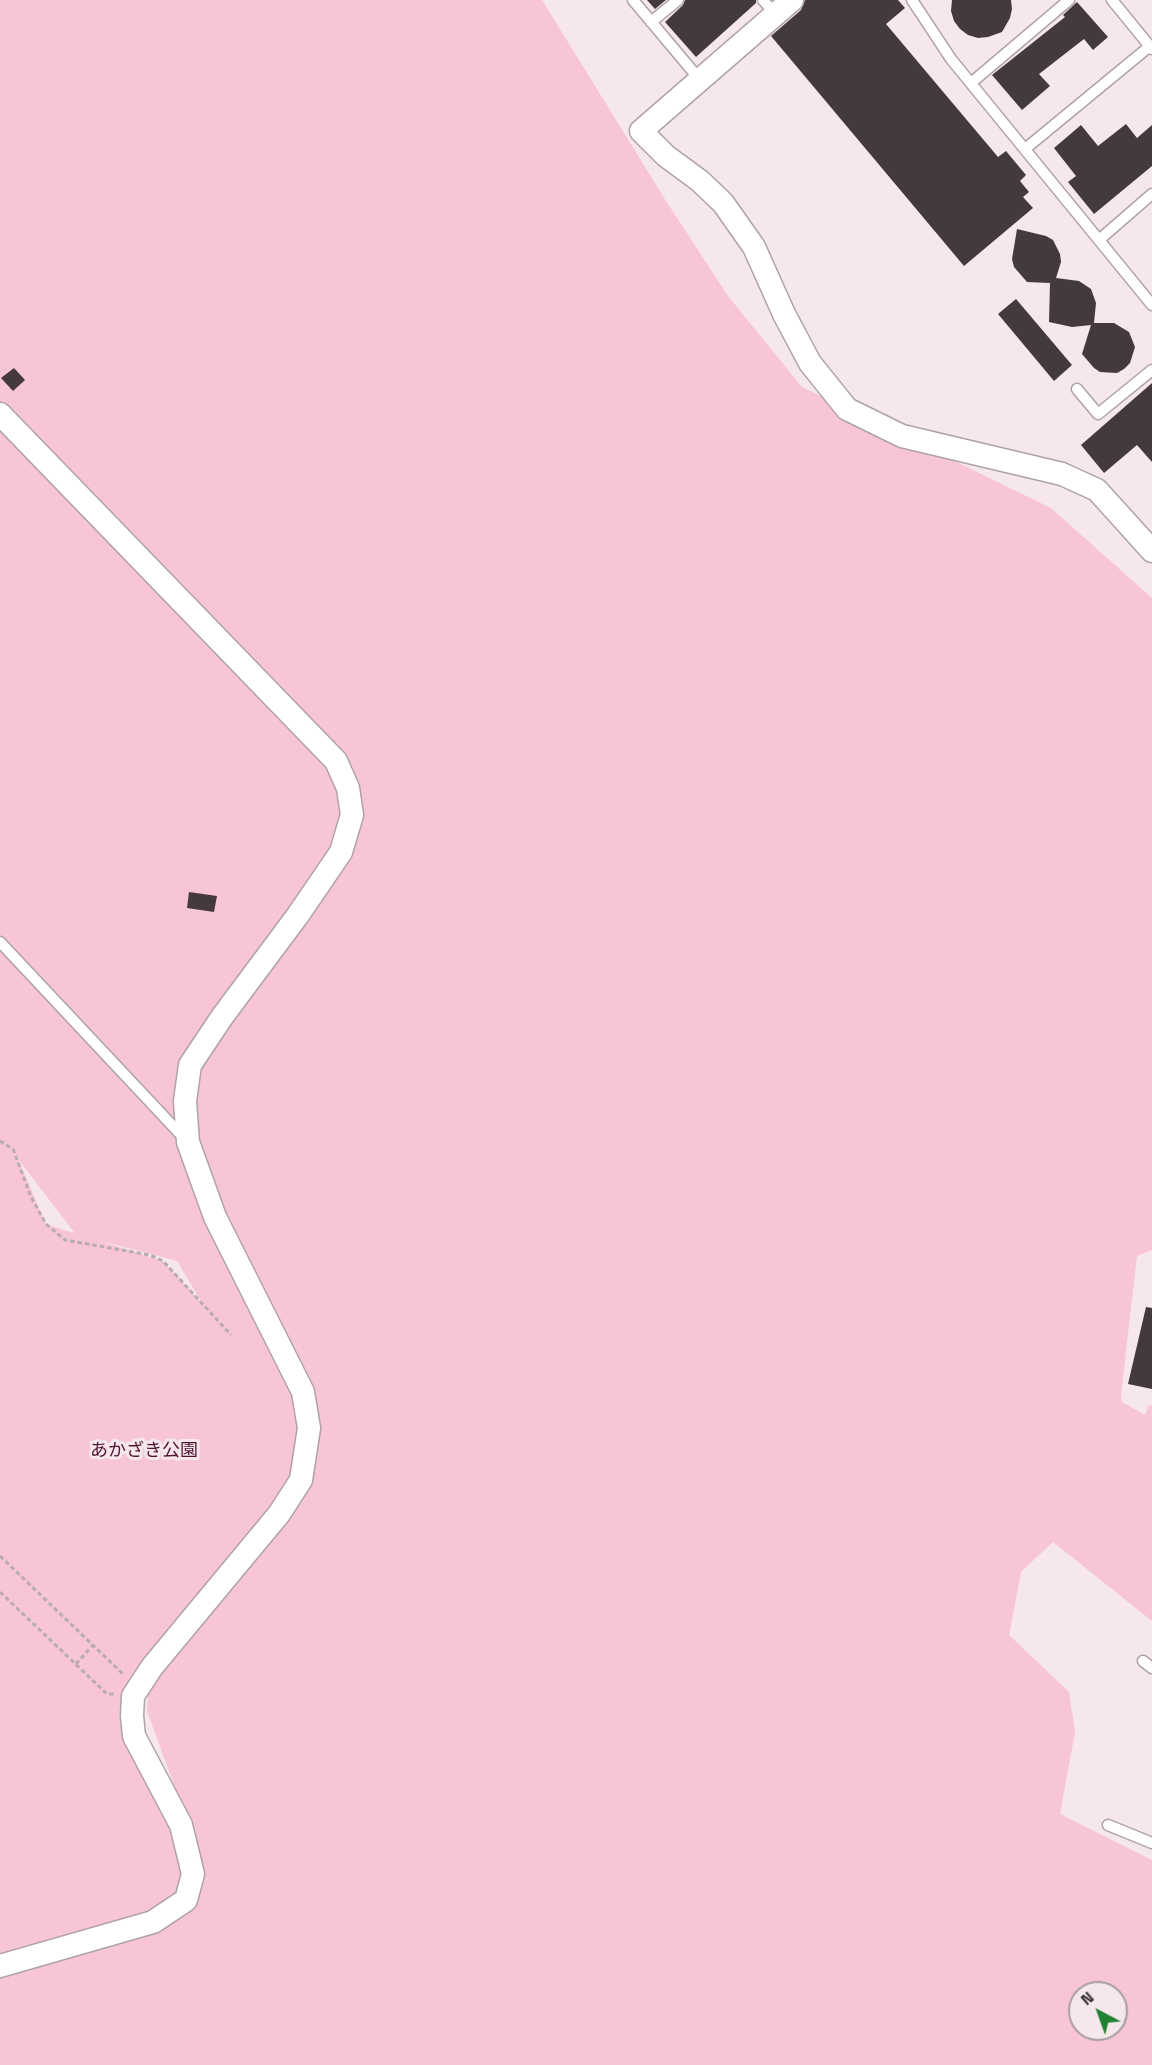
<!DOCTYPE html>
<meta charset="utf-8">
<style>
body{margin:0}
#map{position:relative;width:1152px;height:2065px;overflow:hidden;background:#f5e7eb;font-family:"Space Grotesk",sans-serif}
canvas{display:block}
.north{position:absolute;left:1068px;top:1981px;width:60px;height:60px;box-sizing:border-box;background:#f5e7eb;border:2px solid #a79da0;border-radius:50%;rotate:319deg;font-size:16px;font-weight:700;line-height:24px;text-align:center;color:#332d2f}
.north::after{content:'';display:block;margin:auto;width:21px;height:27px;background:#228032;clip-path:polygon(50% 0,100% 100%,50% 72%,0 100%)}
</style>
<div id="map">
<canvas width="1152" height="2065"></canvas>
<div class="north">N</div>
</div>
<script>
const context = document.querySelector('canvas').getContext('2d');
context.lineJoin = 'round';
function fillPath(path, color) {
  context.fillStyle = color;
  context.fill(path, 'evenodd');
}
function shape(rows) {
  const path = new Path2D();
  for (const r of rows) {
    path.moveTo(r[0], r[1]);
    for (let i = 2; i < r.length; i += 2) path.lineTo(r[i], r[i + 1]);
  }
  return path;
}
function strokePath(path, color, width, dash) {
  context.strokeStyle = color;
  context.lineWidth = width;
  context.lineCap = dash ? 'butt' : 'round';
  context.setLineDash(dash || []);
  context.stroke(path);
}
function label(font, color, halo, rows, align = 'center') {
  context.font = font + ' "Space Grotesk","Noto Sans JP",sans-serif';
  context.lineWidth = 6;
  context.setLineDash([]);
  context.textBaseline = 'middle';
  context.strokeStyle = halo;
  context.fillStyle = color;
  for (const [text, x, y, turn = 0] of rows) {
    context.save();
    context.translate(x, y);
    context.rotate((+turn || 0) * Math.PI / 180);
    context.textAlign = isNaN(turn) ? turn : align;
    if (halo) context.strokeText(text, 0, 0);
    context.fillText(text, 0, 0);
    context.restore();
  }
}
fillPath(shape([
 [0,0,542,0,666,201,728,296,802,387,1051,508,1152,598,1152,1250,1137,1256,1121,1395,1122,1402,1145,1415,1148,1406,1152,1405,1152,1621,1053,1542,1021,1572,1009,1635,1069,1692,1075,1732,1060,1814,1152,1860,1152,2065,0,2065],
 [18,1159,74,1232,73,1233,46,1224],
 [97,1240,177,1261,202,1303,163,1261],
 [148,1694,147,1711,175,1788,169,1800,132,1716],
 [1080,1993,1116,1993,1116,2029,1080,2029]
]), '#f8c5d7');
fillPath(shape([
 [647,0,666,0,655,9],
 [685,0,756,0,756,3,696,57,665,22,683,5],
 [805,0,898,0,905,8,886,24,998,157,1006,151,1026,175,1020,181,1029,192,1023,197,1033,208,964,266,771,36,801,10],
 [952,0,1011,0,1012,9,1010,18,1002,32,988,37,978,38,968,35,960,29,954,21,951,11],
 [1077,2,1108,37,1093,50,1084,39,1039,74,1050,86,1022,110,992,75,1065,17,1063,15],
 [1126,124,1137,138,1152,125,1152,166,1094,214,1068,182,1076,176,1054,148,1081,125,1098,146],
 [1017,229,1046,236,1053,240,1060,254,1061,262,1056,278,1079,281,1091,289,1096,303,1094,323,1114,323,1129,332,1135,347,1130,363,1124,369,1117,373,1100,372,1094,368,1082,354,1091,325,1072,327,1049,322,1050,283,1027,282,1014,267,1012,259],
 [1016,299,1072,365,1054,381,998,314],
 [14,368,25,380,13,391,1,378],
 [1152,383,1152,462,1137,445,1104,473,1081,445],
 [189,892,217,896,214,912,187,908],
 [1146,1307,1152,1308,1152,1389,1128,1384]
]), '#44393d');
const lane = shape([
 [633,0,700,80],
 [763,0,775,14],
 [912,0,951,59,1152,305],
 [1112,0,1152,49],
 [651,22,678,0],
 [971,83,1069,0],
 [1025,149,1150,46],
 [1099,240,1152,194],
 [1077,389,1098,414,1152,370],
 [0,942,184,1138],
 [1143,1661,1152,1668],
 [1108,1825,1152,1843]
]);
const street = shape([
 [792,0,641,131,666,156,700,181,723,203,754,247,784,314,810,363,847,409,902,436,1062,474,1097,490,1152,551],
 [0,414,336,761,348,788,352,815,341,852,298,915,222,1017,190,1065,185,1101,188,1142,215,1217,303,1392,309,1428,301,1480,279,1514,152,1667,133,1696,132,1716,134,1736,181,1825,193,1874,186,1900,153,1922,0,1966]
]);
strokePath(lane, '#afa2a6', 13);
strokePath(street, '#afa2a6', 25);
strokePath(shape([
 [0,1141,13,1149,31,1197,46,1224,65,1240,150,1255,163,1261,231,1335],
 [0,1556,124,1675],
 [0,1592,107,1694,114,1694],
 [76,1664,93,1645]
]), '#b8acaf', 3, [4.5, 3]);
strokePath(lane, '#fff', 10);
strokePath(street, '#fff', 22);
label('18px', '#521331', '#f5e7eb', [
 ["あかざき公園",144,1451]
]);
</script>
